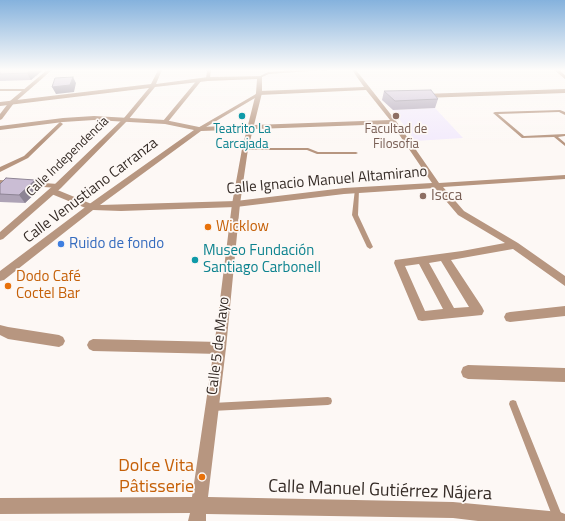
<!DOCTYPE html>
<meta charset="utf-8">
<style>
body{margin:0}
canvas{display:block;background:#fdf8f5}
</style>
<canvas width="565" height="521"></canvas>
<script>
const context = document.querySelector('canvas').getContext('2d');
context.lineJoin = 'round';
function fillPath(path, color) {
  context.fillStyle = color;
  context.fill(path, 'evenodd');
}
function shape(rows) {
  const path = new Path2D();
  for (const r of rows) {
    path.moveTo(r[0], r[1]);
    for (let i = 2; i < r.length; i += 2) path.lineTo(r[i], r[i + 1]);
  }
  return path;
}
function strokePath(path, color, width, dash) {
  context.strokeStyle = color;
  context.lineWidth = width;
  context.lineCap = dash ? 'butt' : 'round';
  context.setLineDash(dash || []);
  context.stroke(path);
}
function label(font, color, halo, rows, align = 'center') {
  context.font = font + ' "Titillium Web",sans-serif';
  context.lineWidth = 3.5;
  context.setLineDash([]);
  context.textBaseline = 'middle';
  context.strokeStyle = halo;
  context.fillStyle = color;
  for (const [text, x, y, turn = 0] of rows) {
    context.save();
    context.translate(x, y);
    context.rotate((+turn || 0) * Math.PI / 180);
    context.textAlign = isNaN(turn) ? turn : align;
    if (halo) context.strokeText(text, 0, 0);
    context.fillText(text, 0, 0);
    context.restore();
  }
}
fillPath(shape([
 [435,108,463,138,415,141,393,110]
]), '#f3ebfc');
fillPath(shape([
 [560,110,565,112,565,115,559,112,498,114,524,136,565,134,565,136,558,137,565,143,565,146,554,137,522,138,493,113,495,112,560,110],
 [244,148,308,148,318,152,356,152,358,153,356,154,317,154,307,150,245,150,243,149,244,148],
 [355,189,357,189,359,190,358,215,373,247,370,249,367,247,352,215,355,189],
 [328,397,331,398,332,401,331,404,328,405,212,411,209,410,208,407,209,404,212,403,328,397],
 [513,400,516,401,517,404,563,518,562,521,554,521,553,518,509,404,510,401,513,400]
]), '#b79680');
fillPath(shape([
 [207,70,211,70,210,79,208,80,206,79,207,70],
 [198,79,202,80,167,123,163,123,163,121,198,79],
 [0,89,27,89,29,90,27,91,0,91,0,89],
 [256,94,260,95,201,130,196,129,256,94],
 [60,122,63,124,62,125,28,158,0,172,0,167,24,156,60,122],
 [49,189,55,189,94,205,95,207,91,210,88,209,49,193,49,189]
]), '#b79680');
fillPath(shape([
 [47,70,52,70,14,103,2,119,0,120,0,114,10,101,47,70],
 [301,70,327,70,269,74,260,78,258,77,268,72,301,70],
 [352,70,356,70,396,121,439,183,565,175,565,179,443,187,464,211,518,243,565,276,565,286,513,249,451,260,482,307,484,311,482,315,422,321,418,320,394,263,395,260,462,251,505,243,458,215,435,188,344,194,236,207,121,211,93,210,4,280,0,281,0,271,88,205,194,130,165,124,94,120,63,122,0,130,0,126,63,118,94,116,165,120,199,127,390,120,366,90,259,95,256,93,259,91,364,87,352,70],
 [392,124,432,183,344,188,236,201,100,205,201,131,392,124],
 [441,261,469,307,454,308,429,263,441,261],
 [419,264,443,309,425,311,405,266,419,264],
 [554,70,559,70,565,75,565,79,554,70],
 [565,89,565,93,423,98,420,96,423,94,565,89],
 [0,180,58,184,62,186,58,188,0,184,0,180],
 [565,306,565,316,510,322,506,321,504,317,506,313,510,312,565,306],
 [0,325,8,327,59,335,63,337,65,341,63,345,59,347,8,339,0,335,0,325],
 [93,339,220,342,224,344,226,348,224,352,220,354,93,351,89,349,87,345,89,341,93,339],
 [468,365,565,368,565,382,468,379,463,377,461,372,463,367,468,365]
]), '#b79680');
fillPath(shape([
 [158,70,162,70,156,84,208,77,260,76,262,77,262,93,248,149,240,204,226,348,208,497,453,502,560,512,565,514,565,521,478,521,453,518,206,514,206,521,188,521,190,513,0,514,0,498,192,497,214,348,232,204,242,149,256,93,257,79,208,81,155,87,128,120,61,188,3,239,0,240,0,232,55,184,124,118,149,88,0,106,0,102,151,84,158,70]
]), '#b79680');
fillPath(shape([
 [0,70,43,70,31,80,0,81],
 [384,91,438,99,435,108,393,110,382,100],
 [35,180,41,188,25,203,0,202,0,184]
]), '#aea3b6');
fillPath(shape([
 [31,70,43,70,31,80,27,73],
 [73,77,76,83,74,92,56,94,52,87],
 [35,180,41,188,25,203,19,195]
]), '#8d8494');
const building = shape([
 [0,70,31,70,27,73,0,74,0,70],
 [73,77,70,85,52,87,55,78,73,77],
 [431,90,438,99,395,101,384,91,431,90],
 [6,178,35,180,19,195,0,194,0,184,6,178]
]);
fillPath(building, '#cabdd4');
strokePath(building, '#8d8494', 1);
const sky = context.createLinearGradient(0, 0, 0, 143);
sky.addColorStop(0, '#85b2dd');
sky.addColorStop(0.49, '#fefcfa');
sky.addColorStop(1, '#fefcfa00');
context.fillStyle = sky;
context.fillRect(0, 0, 565, 143);
for (const [x, y, r, color] of [
 [242,116,4,"#0f9aa8"],
 [396,116,4,"#8d6e63"],
 [423,196,4,"#8d6e63"],
 [208,227,4,"#e8710a"],
 [61,244,4,"#3f7fe0"],
 [195,260,4,"#0f9aa8"],
 [8,286,4,"#e8710a"],
 [202,477,4,"#e8710a"]
]) {
  const dot = new Path2D();
  dot.arc(x, y, r, 0, 2 * Math.PI);
  context.fillStyle = color;
  context.fill(dot);
  strokePath(dot, '#fdf8f5', 1.5);
}
label('13px', '#0d838f', '#fdf8f5', [
 ["Teatrito La",242,130],
 ["Carcajada",242,145]
]);
label('13px', '#785e54', '#fdf8f5', [
 ["Facultad de",396,130],
 ["Filosofia",396,145]
]);
label('13px', '#352b26', '#fdf8f5', [
 ["Calle Independencia",68,157,-44]
]);
label('15px', '#352b26', '#fdf8f5', [
 ["Calle Ignacio Manuel Altamirano",327,181,-5],
 ["Calle Venustiano Carranza",91,191,-37],
 ["Calle 5 de Mayo",219,346,-83]
]);
label('15px', '#785e54', '#fdf8f5', [
 ["Iscca",431,196]
], 'left');
label('15px', '#c56008', '#fdf8f5', [
 ["Wicklow",216,227],
 ["Dodo Café",16,277],
 ["Coctel Bar",16,294]
], 'left');
label('15px', '#366cbe', '#fdf8f5', [
 ["Ruido de fondo",69,244]
], 'left');
label('15px', '#0d838f', '#fdf8f5', [
 ["Museo Fundación",203,251],
 ["Santiago Carbonell",203,268]
], 'left');
label('18px', '#c56008', '#fdf8f5', [
 ["Dolce Vita",194,467],
 ["Pâtisserie",194,488]
], 'right');
label('18px', '#352b26', '#fdf8f5', [
 ["Calle Manuel Gutiérrez Nájera",380,491,2]
]);
</script>
